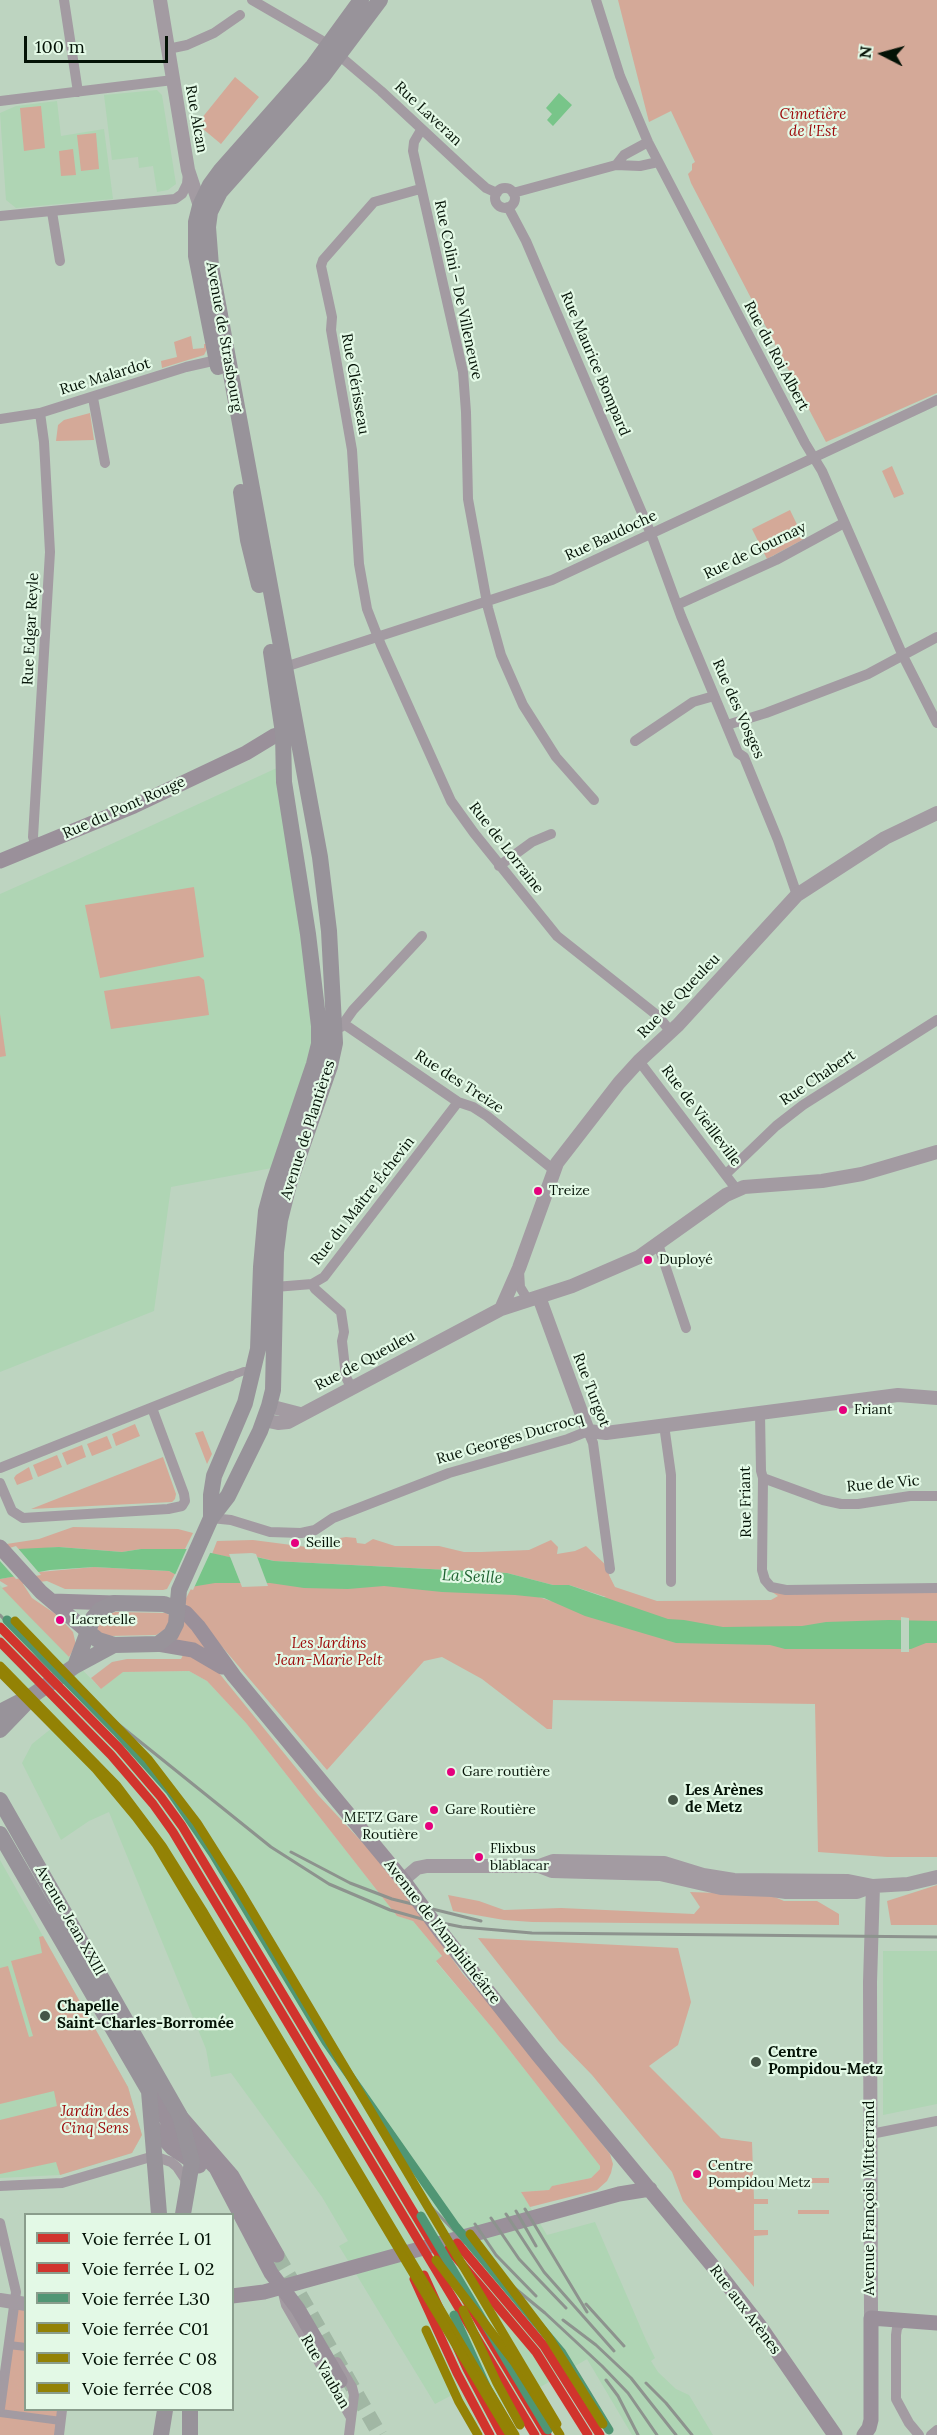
<!DOCTYPE html>
<meta charset="utf-8">
<style>
body{margin:0}
#map{position:relative;width:937px;height:2435px;overflow:hidden;background:#bdd4c0;font-family:Lora,serif}
canvas{display:block}
.legend{position:absolute;left:24px;top:2213px;width:210px;height:198px;box-sizing:border-box;background:#e3f9e6;border:2px solid #8a9d8c;margin:0;padding:8px 10px;list-style:none;font-size:18px;color:#041206}
.legend li{display:flex;align-items:center;gap:12px;height:30px}
.legend b{width:30px;border:2px solid #8a9d8c}
.north{position:absolute;left:853px;top:24px;width:60px;height:60px;-webkit-text-stroke:4px #e3f9e6;paint-order:stroke;rotate:276deg;font-size:16px;font-weight:700;line-height:24px;text-align:center;color:#041206}
.north::after{content:'';display:block;margin:auto;width:21px;height:27px;background:#041206;clip-path:polygon(50% 0,100% 100%,50% 72%,0 100%)}
.scale{position:absolute;left:24px;top:36px;width:144px;height:27px;box-sizing:border-box;border:3px solid #041206;border-top:0;padding-left:8px;font-size:18px;line-height:21px;white-space:nowrap;color:#041206;-webkit-text-stroke:4px #e3f9e6;paint-order:stroke}
</style>
<div id="map">
<canvas width="937" height="2435"></canvas>
<ul class="legend">
<li><b style="height:8px;background:#d1342d"></b>Voie ferrée L 01</li>
<li><b style="height:8px;background:#d1342d"></b>Voie ferrée L 02</li>
<li><b style="height:8px;background:#509674"></b>Voie ferrée L30</li>
<li><b style="height:8px;background:#938205"></b>Voie ferrée C01</li>
<li><b style="height:8px;background:#938205"></b>Voie ferrée C 08</li>
<li><b style="height:8px;background:#938205"></b>Voie ferrée C08</li>
</ul>
<div class="north">N</div>
<div class="scale">100 m</div>
</div>
<script>
const context = document.querySelector('canvas').getContext('2d');
context.lineJoin = 'round';
function fillPath(path, color) {
  context.fillStyle = color;
  context.fill(path, 'evenodd');
}
function shape(rows) {
  const path = new Path2D();
  for (const r of rows) {
    if (r.length === 3) {
      path.moveTo(r[0] + r[2], r[1]);
      path.arc(r[0], r[1], r[2], 0, 2 * Math.PI);
      continue;
    }
    path.moveTo(r[0], r[1]);
    for (let i = 2; i < r.length; i += 2) path.lineTo(r[i], r[i + 1]);
  }
  return path;
}
function strokePath(path, color, width, dash) {
  context.strokeStyle = color;
  context.lineWidth = width;
  context.lineCap = dash ? 'butt' : 'round';
  context.setLineDash(dash || []);
  context.stroke(path);
}
function label(font, color, halo, rows, align = 'center') {
  context.font = font + ' Lora,serif';
  context.lineWidth = 4.5;
  context.setLineDash([]);
  context.textBaseline = 'middle';
  context.strokeStyle = halo;
  context.fillStyle = color;
  for (const [text, x, y, turn = 0] of rows) {
    context.save();
    context.translate(x, y);
    context.rotate((+turn || 0) * Math.PI / 180);
    context.textAlign = isNaN(turn) ? turn : align;
    if (halo) context.strokeText(text, 0, 0);
    context.fillText(text, 0, 0);
    context.restore();
  }
}
fillPath(shape([
 [157,90,162,95,176,184,168,190,157,192,153,166,139,168,138,157,112,160,104,95],
 [57,101,61,136,104,129,113,199,16,208,6,200,0,113,16,106],
 [279,767,314,1035,310,1062,272,1168,171,1187,154,1311,0,1372,0,894,70,863],
 [0,1585,101,1689,122,1672,189,1671,207,1681,246,1723,397,1916,413,1921,442,1956,436,1962,493,2029,600,2166,600,2169,591,2178,553,2186,549,2190,521,2192,547,2235,595,2222,646,2340,655,2358,651,2361,658,2372,676,2389,689,2395,713,2435,632,2435,587,2359,474,2427,454,2394,435,2404,339,2246,348,2241,322,2197,231,2073,211,2077,206,2049,109,1812,89,1821,61,1840,22,1763,32,1744,57,1724,0,1663],
 [0,1860,128,2087,142,2135,132,2153,60,2175,0,2178],
 [883,1951,937,1951,937,2104,883,2115]
]), '#afd5b4');
fillPath(shape([
 [618,0,937,0,937,393,826,442,691,183,688,174,692,170,692,164,695,162,671,111,649,122],
 [235,77,259,97,221,144,197,124],
 [41,106,45,148,24,151,20,108],
 [96,133,99,169,81,171,77,135],
 [73,149,76,175,61,176,59,151],
 [191,336,193,349,204,348,204,344,206,344,207,349,204,355,162,368,161,361,177,357,174,342],
 [90,413,94,440,56,441,58,425,64,420],
 [892,466,904,494,894,498,882,471],
 [790,510,804,539,767,559,752,529],
 [194,887,204,957,100,978,85,905],
 [199,976,204,980,209,1015,111,1029,104,991],
 [0,1014,6,1056,0,1057],
 [135,1424,140,1436,116,1446,112,1434],
 [203,1431,212,1454,207,1464,195,1433],
 [107,1436,112,1448,92,1456,87,1444],
 [82,1445,86,1457,67,1465,62,1453],
 [57,1455,62,1467,38,1477,33,1465],
 [163,1457,176,1494,175,1499,172,1502,31,1509],
 [29,1467,33,1479,17,1485,14,1478,16,1475],
 [73,1527,178,1529,193,1533,185,1549,173,1550,141,1549,122,1552,59,1547,12,1551,0,1545,39,1539],
 [346,1537,356,1538,357,1543,365,1544,373,1539,395,1546,439,1546,464,1552,481,1552,529,1550,551,1540,558,1547,557,1554,575,1551,586,1546,610,1569,609,1575,615,1587,657,1601,771,1600,778,1596,772,1592,937,1591,937,1857,887,1857,818,1852,815,1704,553,1700,552,1729,547,1729,482,1679,442,1657,424,1661,327,1770,184,1602,201,1570,520,1584,539,1597,551,1601,606,1597,569,1585,553,1585,507,1573,274,1561,253,1556,234,1558,212,1554,217,1541,253,1540,307,1547,323,1541],
 [94,1567,169,1571,175,1574,167,1589,163,1590,65,1589,47,1581,23,1584,32,1598,57,1615,73,1632,76,1645,69,1657,24,1611,2,1588,8,1586,0,1581,0,1579,29,1573],
 [115,1612,166,1613,169,1615,169,1627,156,1635,108,1636,99,1633,96,1625,100,1618],
 [182,1619,214,1653,177,1642,175,1639],
 [184,1653,210,1662,318,1795,391,1873,463,1974,513,2031,610,2154,613,2164,611,2173,607,2181,597,2190,530,2207,521,2192,549,2190,552,2186,591,2178,600,2169,600,2166,493,2029,436,1961,442,1956,413,1921,397,1916,246,1723,207,1681,189,1671,123,1672,101,1689,91,1678,112,1662,127,1659,181,1659],
 [937,1885,937,1925,891,1925,887,1901],
 [690,1892,770,1895,784,1901,817,1901,839,1914,839,1925,532,1922,504,1920,453,1911,448,1895,479,1901,504,1910,561,1908,694,1914,700,1907],
 [43,1936,128,2087,142,2135,132,2153,60,2175,56,2162,0,2174,0,2120,57,2106,54,2091,0,2104,0,1968,8,1966,29,2037,33,2036,11,1961,42,1953,39,1937],
 [478,1938,678,1948,691,2002,678,2045,649,2066,721,2138,752,2142,754,2199,768,2199,768,2204,754,2204,754,2230,768,2230,768,2235,754,2236,754,2287,683,2201,672,2172,592,2075,559,2041],
 [798,2178,829,2178,829,2183,798,2183],
 [798,2210,829,2210,829,2214,798,2214],
 [15,2302,25,2304,26,2410,62,2410,59,2435,0,2435,0,2408]
]), '#d4a998');
fillPath(shape([
 [559,93,572,105,553,126,547,120,552,114,546,108],
 [59,1547,122,1552,141,1549,193,1549,234,1558,252,1556,274,1561,507,1573,553,1585,569,1585,668,1619,684,1620,723,1627,802,1626,826,1622,889,1620,937,1621,937,1643,926,1643,911,1649,785,1649,770,1645,676,1643,585,1616,544,1598,515,1595,442,1592,384,1586,348,1589,304,1588,270,1583,215,1583,191,1587,182,1578,169,1571,94,1567,50,1570,0,1579,0,1554,17,1549]
]), '#78c589');
fillPath(shape([
 [16,1546,41,1575,16,1579,0,1561,0,1551],
 [188,1546,211,1551,193,1590,190,1589,174,1577],
 [252,1553,256,1554,268,1586,242,1587,229,1554],
 [901,1617,909,1618,909,1652,901,1652]
]), '#bdd4c0');
strokePath(shape([
 [277,2255,380,2435]
]), '#a1b7a4', 15, [15, 8]);
strokePath(shape([
 [231,1376,244,1371,253,1373],
 [9,2345,26,2347],
 [0,2413,61,2421]
]), '#a39ba2', 8);
strokePath(shape([
 [64,0,78,92],
 [252,0,321,40,381,91,469,173,486,188,497,193],
 [596,0,620,76,648,142,805,443,822,471,903,656,937,723],
 [168,49,187,45,214,33,240,15],
 [0,101,173,80],
 [421,130,414,142,413,151,463,372,466,412,468,499,488,608,501,655,523,705,556,757,594,800],
 [616,165,624,155,648,142],
 [505,198,10],
 [420,189,374,202,323,260,321,266,332,317,331,330,352,450,359,564,367,609,381,645,451,801,474,833,557,936,658,1016,671,1032],
 [513,193,616,165,640,166,658,162],
 [508,207,526,241,651,534,681,616,738,753,744,757,778,840,797,895],
 [52,212,60,261],
 [0,216,175,199,182,194,187,184,188,173],
 [93,398,105,463],
 [0,419,40,413,186,367,217,360],
 [677,605,776,560,844,523],
 [285,667,552,580,937,400],
 [727,725,766,713,868,674,937,637],
 [635,741,693,702,714,696],
 [36,846,33,837,50,552,44,442,40,413],
 [499,866,532,842,551,834],
 [344,1024,458,1102,473,1107,487,1116,554,1170],
 [341,1027,353,1010,422,936],
 [639,1061,737,1190],
 [726,1174,776,1126,803,1105,937,1020],
 [658,1244,686,1328],
 [519,1271,520,1287,528,1300],
 [312,1284,315,1289,341,1312,344,1332,342,1341,346,1377,351,1387],
 [275,1287,312,1284,324,1277,458,1102],
 [760,1413,761,1471,763,1478,762,1570,765,1580,771,1587,786,1590,937,1588],
 [664,1425,671,1475,671,1582],
 [0,1468,231,1376],
 [763,1478,823,1500,841,1504,858,1504,910,1496,937,1496],
 [0,1483,12,1511,23,1518,168,1509,182,1506,185,1501,184,1494,152,1408],
 [211,1518,231,1520,270,1532,301,1533,315,1530,333,1518,449,1473,568,1439,588,1431,593,1443,610,1569],
 [871,2134,937,2121],
 [0,2186,62,2183,154,2156,171,2162,177,2167,185,2179,186,2186],
 [0,2223,16,2292,0,2408],
 [283,2293,286,2305,350,2416],
 [903,2320,897,2328,896,2335,896,2399,909,2423,919,2435],
 [337,2362,352,2387,354,2395,349,2435],
 [59,2435,62,2410],
 [931,2435,937,2430]
]), '#a39ba2', 10);
strokePath(shape([
 [160,0,188,170,200,206],
 [539,1297,588,1431,606,1433,898,1395,937,1398],
 [501,1309,519,1268,557,1163,619,1083,639,1061,678,1025,797,895,885,838,937,813],
 [269,1406,300,1414],
 [264,1420,278,1423,288,1422,501,1309,572,1286,639,1257,726,1195,744,1187,822,1181,862,1174,937,1152],
 [539,1866,553,1861,664,1863,703,1875,734,1880,848,1881,873,1886],
 [403,1880,417,1868,427,1866,539,1866,552,1871,660,1874,721,1888,772,1890,786,1892,857,1892,873,1886,908,1884,937,1877],
 [0,2300,26,2304],
 [871,2318,870,1982,873,1886]
]), '#a39ba2', 14);
strokePath(shape([
 [0,861,134,806,246,753,274,736,293,730],
 [0,1547,41,1592,87,1631],
 [53,1601,114,1603],
 [177,1609,186,1613,198,1626,234,1676,403,1880,440,1931,539,2056,721,2276,759,2325,835,2435],
 [158,1644,193,1650,222,1667],
 [149,2091,186,2151],
 [180,2116,232,2176,277,2255],
 [152,2126,172,2148,199,2166],
 [186,2138,216,2168,271,2273,298,2309,340,2381],
 [232,2296,264,2292,619,2194,650,2189],
 [864,2435,869,2428,871,2420,871,2318,937,2323]
]), '#9a909a', 15);
strokePath(shape([
 [218,367,196,256,196,222,200,206,210,185,221,170,313,66,361,0],
 [241,492,248,540,259,585],
 [211,1518,211,1495,214,1476,245,1403,258,1349,261,1267,266,1211,273,1185,314,1064,319,1044,319,1026,308,934,284,782,283,733,271,652],
 [87,1631,98,1640,114,1645,158,1644,171,1634,176,1624,179,1590,211,1518,228,1496,260,1431,269,1406,273,1390,276,1252,280,1220,289,1184,330,1066,335,1043,329,931,320,857,211,266,208,227,210,212,220,192,323,76,380,0],
 [75,1666,93,1618,100,1610,114,1603,164,1604,177,1609],
 [0,1712,33,1695,75,1666,114,1645],
 [0,1730,29,1700],
 [0,1800,180,2116,192,2162,183,2214],
 [0,1834,149,2091,159,2214],
 [190,2410,190,2435],
 [161,2435,165,2410]
]), '#98939a', 16);
strokePath(shape([
 [0,1615,23,1639],
 [0,1629,271,1847,329,1884,390,1910,422,1919,462,1927,532,1933,937,1937],
 [291,1852,350,1883,392,1899,481,1921],
 [413,2188,488,2266,545,2313,602,2366,628,2393,657,2435],
 [525,2209,587,2312],
 [516,2211,536,2246],
 [506,2214,544,2272,614,2351],
 [491,2218,519,2259,566,2308],
 [475,2224,496,2255,536,2296],
 [586,2304,624,2346],
 [563,2320,596,2345,631,2378,676,2435],
 [606,2380,618,2396,638,2435],
 [646,2383,666,2403,692,2435]
]), '#8d938e', 3);
strokePath(shape([
 [0,1627,119,1748,161,1797,182,1826,547,2435],
 [457,2243,544,2346,600,2435],
 [424,2275,467,2369,502,2435]
]), '#d1342d', 9);
strokePath(shape([
 [0,1642,111,1755,153,1804,173,1832,535,2435],
 [449,2249,536,2352,588,2435],
 [414,2279,457,2373,490,2435]
]), '#d1342d', 9);
strokePath(shape([
 [7,1620,116,1731,170,1791,213,1854,326,2042,456,2227,562,2353,609,2430],
 [421,2216,548,2430],
 [454,2315,487,2388,511,2430]
]), '#509674', 9);
strokePath(shape([
 [0,1666,117,1786,162,1846,204,1913,515,2435],
 [436,2260,515,2363,560,2435],
 [426,2330,459,2402,478,2435]
]), '#938205', 9);
strokePath(shape([
 [15,1621,148,1759,197,1823,240,1891,557,2424],
 [470,2234,549,2338,603,2424],
 [463,2310,497,2383,520,2425]
]), '#938205', 9);
strokePath(shape([
 [0,1672,96,1769,136,1817,156,1844,510,2435]
]), '#938205', 9);
for (const [x, y, r, color] of [
 [538,1191,5,"#e5007d"],
 [648,1260,5,"#e5007d"],
 [843,1410,5,"#e5007d"],
 [295,1543,5,"#e5007d"],
 [60,1620,5,"#e5007d"],
 [451,1772,5,"#e5007d"],
 [673,1800,6,"#455647"],
 [434,1810,5,"#e5007d"],
 [429,1826,5,"#e5007d"],
 [479,1857,5,"#e5007d"],
 [45,2016,6,"#455647"],
 [756,2062,6,"#455647"],
 [697,2174,5,"#e5007d"]
]) {
  const dot = new Path2D();
  dot.arc(x, y, r, 0, 2 * Math.PI);
  context.fillStyle = color;
  context.fill(dot);
  strokePath(dot, '#e3f9e6', 2);
}
label('14px', '#041206', '#e3f9e6', [
 ["Treize",549,1191],
 ["Duployé",659,1260],
 ["Friant",854,1410],
 ["Seille",306,1543],
 ["Lacretelle",71,1620],
 ["Gare routière",462,1772],
 ["Gare Routière",445,1810],
 ["METZ Gare",418,1818,"right"],
 ["Routière",418,1835,"right"],
 ["Flixbus",490,1849],
 ["blablacar",490,1866],
 ["Centre",708,2166],
 ["Pompidou Metz",708,2183]
], 'left');
label('15px', '#041206', '#e3f9e6', [
 ["Rue Laveran",428,114,43],
 ["Rue Alcan",196,119,80],
 ["Rue Colini – De Villeneuve",458,290,78],
 ["Avenue de Strasbourg",224,337,80],
 ["Rue du Roi Albert",776,356,62],
 ["Rue Maurice Bompard",595,364,67],
 ["Rue Malardot",105,377,-17],
 ["Rue Clérisseau",355,384,80],
 ["Rue Baudoche",611,536,-25],
 ["Rue de Gournay",755,551,-26],
 ["Rue Edgar Reyle",31,629,-87],
 ["Rue des Vosges",738,709,66],
 ["Rue du Pont Rouge",124,808,-24],
 ["Rue de Lorraine",506,848,52],
 ["Rue de Queuleu",679,996,-46],
 ["Rue Chabert",818,1078,-34],
 ["Rue des Treize",459,1082,33],
 ["Rue de Vieilleville",701,1116,53],
 ["Avenue de Plantières",308,1130,-72],
 ["Rue du Maître Échevin",363,1201,-52],
 ["Rue de Queuleu",365,1361,-28],
 ["Rue Turgot",591,1390,69],
 ["Rue Georges Ducrocq",510,1439,-16],
 ["Rue de Vic",883,1484,-5],
 ["Rue Friant",746,1502,-91],
 ["Avenue Jean XXIII",70,1921,60],
 ["Avenue de l'Amphithéâtre",442,1932,52],
 ["Avenue François Mitterrand",870,2198,-90],
 ["Rue aux Arènes",745,2310,53],
 ["Rue Vauban",325,2372,60]
]);
label('italic 15px', '#9c0607', '#e3f9e6', [
 ["Cimetière",813,115],
 ["de l'Est",813,132],
 ["Les Jardins",329,1644],
 ["Jean-Marie Pelt",329,1661],
 ["Jardin des",95,2112],
 ["Cinq Sens",95,2129]
]);
label('bold 15px', '#041206', '#e3f9e6', [
 ["Les Arènes",685,1791],
 ["de Metz",685,1808],
 ["Chapelle",57,2007],
 ["Saint-Charles-Borromée",57,2024],
 ["Centre",768,2053],
 ["Pompidou-Metz",768,2070]
], 'left');
label('italic 16px', '#1f6331', '#e3f9e6', [
 ["La Seille",472,1577,3]
]);
</script>
